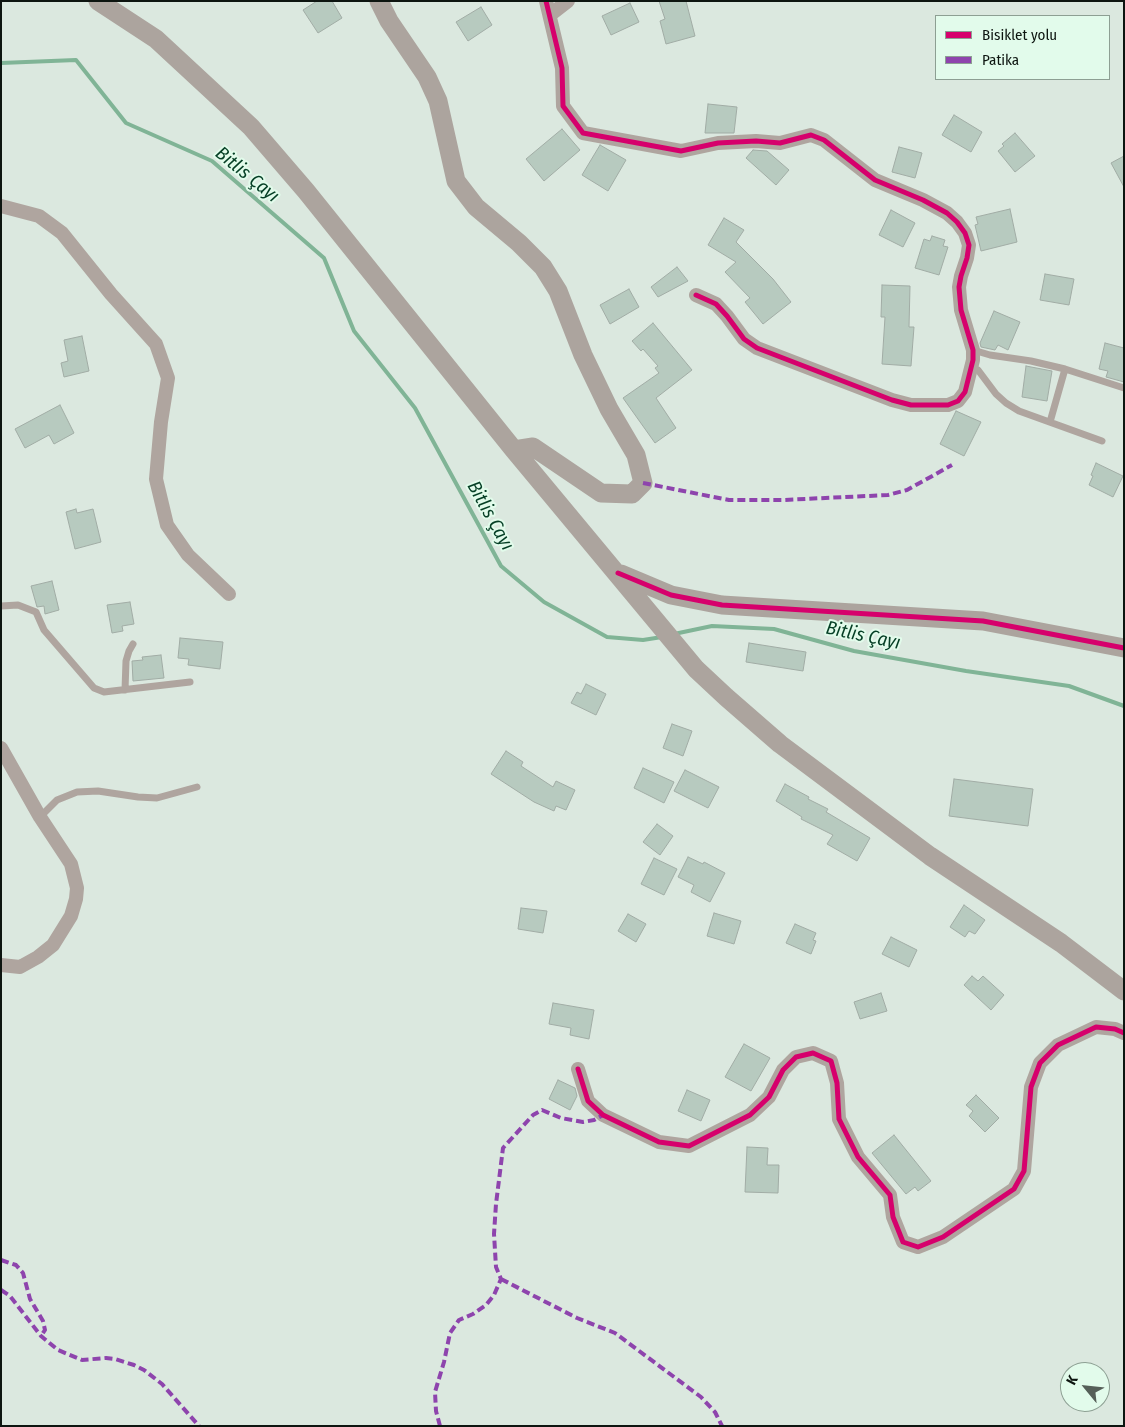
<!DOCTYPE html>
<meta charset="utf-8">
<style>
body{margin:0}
#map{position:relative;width:1125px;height:1427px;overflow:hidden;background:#dbe8df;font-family:"Fira Sans Condensed",sans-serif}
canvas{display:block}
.frame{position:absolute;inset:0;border:2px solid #0d1510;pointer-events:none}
.legend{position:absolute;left:935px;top:15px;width:175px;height:65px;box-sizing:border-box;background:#e2fbeb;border:1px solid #8d9f93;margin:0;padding:6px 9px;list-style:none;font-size:15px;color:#0d1510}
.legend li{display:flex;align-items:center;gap:10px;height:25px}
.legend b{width:25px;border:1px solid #8d9f93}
.north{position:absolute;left:1060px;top:1362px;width:50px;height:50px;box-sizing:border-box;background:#e2fbeb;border:1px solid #8d9f93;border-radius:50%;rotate:298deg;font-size:14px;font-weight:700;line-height:20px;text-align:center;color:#0d1510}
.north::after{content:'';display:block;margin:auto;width:18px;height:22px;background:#555f58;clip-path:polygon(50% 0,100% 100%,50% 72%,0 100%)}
</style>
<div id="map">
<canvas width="1125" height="1427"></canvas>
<div class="frame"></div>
<ul class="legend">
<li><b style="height:6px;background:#d6006c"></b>Bisiklet yolu</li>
<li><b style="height:6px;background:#8e44ad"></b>Patika</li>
</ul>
<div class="north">K</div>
</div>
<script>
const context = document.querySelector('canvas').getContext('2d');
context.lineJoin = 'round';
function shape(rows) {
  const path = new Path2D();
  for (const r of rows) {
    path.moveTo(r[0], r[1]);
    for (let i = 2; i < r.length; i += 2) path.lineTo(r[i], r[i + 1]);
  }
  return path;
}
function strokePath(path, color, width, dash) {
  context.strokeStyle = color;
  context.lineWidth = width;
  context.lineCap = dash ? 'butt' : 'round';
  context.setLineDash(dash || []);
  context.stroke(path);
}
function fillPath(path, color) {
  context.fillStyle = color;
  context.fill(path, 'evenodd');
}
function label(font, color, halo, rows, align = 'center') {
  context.font = font + ' "Fira Sans Condensed",sans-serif';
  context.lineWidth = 4;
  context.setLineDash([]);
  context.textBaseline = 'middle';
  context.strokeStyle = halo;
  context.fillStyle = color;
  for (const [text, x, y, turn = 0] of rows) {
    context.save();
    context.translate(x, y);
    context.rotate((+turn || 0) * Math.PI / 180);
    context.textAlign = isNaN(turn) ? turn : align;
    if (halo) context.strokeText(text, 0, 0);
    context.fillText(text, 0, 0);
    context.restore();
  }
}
strokePath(shape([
 [1,63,76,60,126,123,212,161,324,258,354,331,415,408,501,566,544,602,607,637,643,640,662,637],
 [674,634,712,626,774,629,854,651,966,671,1069,686,1124,706]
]), '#80b496', 4);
const building = shape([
 [317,1,332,1,342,18,318,33,303,10,317,1],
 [659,1,686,1,695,36,666,44,660,21,665,19,659,1],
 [630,3,639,22,611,35,602,16,630,3],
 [481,7,492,25,468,41,456,22,481,7],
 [708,104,737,107,734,133,705,133,708,104],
 [954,115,982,132,971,152,942,135,954,115],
 [562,129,580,150,544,181,526,159,562,129],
 [1015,133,1035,156,1015,172,998,151,1004,146,1002,144,1015,133],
 [600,145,626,160,608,191,582,175,600,145],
 [899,147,922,153,915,178,892,172,899,147],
 [753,150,767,151,789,170,776,185,746,158,753,150],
 [1124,156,1124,187,1111,163,1124,156],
 [1010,209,1017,242,981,251,975,225,978,224,976,217,1010,209],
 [891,210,915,223,903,247,879,235,891,210],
 [724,218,744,230,736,242,773,279,791,302,763,324,745,302,750,298,725,272,736,262,708,245,724,218],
 [932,236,945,240,943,246,948,247,939,275,915,268,924,239,930,241,932,236],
 [677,267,688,281,658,297,651,287,677,267],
 [1045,274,1074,279,1069,305,1040,300,1045,274],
 [882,285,910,286,909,327,914,327,911,366,882,364,885,317,881,317,882,285],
 [629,289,639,307,610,324,600,305,629,289],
 [994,311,1020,322,1008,350,998,345,995,350,981,347,980,343,994,311],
 [653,323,692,370,656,398,676,428,655,443,623,398,659,373,655,368,658,366,643,349,641,351,632,341,653,323],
 [82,336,89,371,64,377,61,363,68,361,64,340,82,336],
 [1105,343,1124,348,1124,382,1106,377,1108,371,1099,369,1105,343],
 [1026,366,1052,371,1047,401,1022,397,1026,366],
 [60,405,74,433,54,444,49,435,25,448,15,429,60,405],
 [956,411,981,422,964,456,940,444,956,411],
 [1096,463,1123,476,1113,497,1089,485,1093,476,1091,475,1096,463],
 [76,509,77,513,93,509,101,542,75,549,66,512,76,509],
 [52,581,59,610,45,614,44,606,37,607,31,586,52,581],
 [130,602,134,624,122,626,123,631,112,633,107,605,130,602],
 [180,638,223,642,220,669,188,665,189,659,178,658,180,638],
 [749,643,806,652,803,671,746,662,749,643],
 [161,655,164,678,133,681,132,661,143,660,142,657,161,655],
 [586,684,606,694,596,715,571,703,577,692,581,694,586,684],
 [672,724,692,731,683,756,663,748,672,724],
 [506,751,523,762,521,766,553,787,556,781,575,790,566,810,556,806,554,811,534,802,491,774,506,751],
 [643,768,674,782,664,803,634,788,643,768],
 [685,770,719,787,708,808,674,791,685,770],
 [954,779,1033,789,1028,826,949,816,954,779],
 [785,784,809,797,808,799,828,809,826,812,870,838,857,861,827,844,833,835,801,819,802,817,776,801,785,784],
 [657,824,673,836,660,855,643,842,657,824],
 [688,857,703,864,704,862,725,873,710,902,691,892,694,885,678,877,688,857],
 [654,858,677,869,664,895,641,884,654,858],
 [964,905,985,920,975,934,969,931,965,937,950,927,964,905],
 [521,908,547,911,543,933,518,929,521,908],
 [714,913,741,921,734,944,707,936,714,913],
 [628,914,646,924,636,942,618,931,628,914],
 [795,924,816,933,813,940,816,941,811,954,786,943,795,924],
 [891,937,917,950,909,967,882,954,891,937],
 [972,976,978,981,983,976,1004,995,991,1010,964,985,972,976],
 [881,993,887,1011,860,1019,854,1002,881,993],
 [553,1003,594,1010,589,1039,570,1035,571,1028,549,1024,553,1003],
 [744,1044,770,1058,751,1091,725,1077,744,1044],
 [558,1080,575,1088,577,1096,570,1110,549,1099,558,1080],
 [687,1090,710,1100,701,1121,678,1111,687,1090],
 [976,1095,999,1118,985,1132,969,1116,973,1111,966,1105,976,1095],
 [894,1135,931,1181,918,1191,915,1187,906,1194,872,1153,894,1135],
 [747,1147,768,1148,767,1165,779,1165,778,1193,745,1192,747,1147]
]);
fillPath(building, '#b7cabf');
strokePath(building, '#a1aca5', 1);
strokePath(shape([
 [973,350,990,355,1031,361,1065,369,1124,388],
 [971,369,978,370,996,394,1006,403,1019,411,1102,441],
 [1050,422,1065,369],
 [1,606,18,605,36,612,44,630,94,688,104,692,190,682],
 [125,690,126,661,129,651,133,644],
 [40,817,57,800,77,792,98,791,138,797,157,798,197,787]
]), '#afa59f', 7);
strokePath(shape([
 [546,1,562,68,563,106,583,133,681,151,718,143,756,141,780,143,811,135,824,140,875,180,923,200,947,213,957,222,965,233,969,245,967,258,961,276,959,287,961,310,973,350,973,360,965,392,958,401,948,405,911,405,892,400,757,348,744,339,727,316,716,304,696,295],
 [550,15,568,1],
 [1,206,39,216,62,233,111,294,156,344,168,378,161,422,156,479,167,525,188,555,229,594],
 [1,748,40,817,71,864,77,888,76,899,71,916,53,945,38,957,20,967,1,965],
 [578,1069,588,1101,603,1115,659,1142,689,1146,750,1115,769,1097,783,1070,796,1057,813,1053,831,1061,837,1083,839,1119,858,1157,890,1195,893,1217,903,1242,918,1247,943,1237,1014,1189,1024,1171,1031,1087,1040,1063,1058,1045,1096,1027,1115,1029,1124,1033]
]), '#afa59f', 14);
strokePath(shape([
 [98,1,156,39,251,127,306,191,514,450,696,669,726,697,780,744,930,856,1061,943,1124,991],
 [379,1,389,21,427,77,438,101,456,181,476,207,519,243,543,267,558,291,583,355,609,409,636,455,643,483,632,494,601,493,533,447,514,450],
 [621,574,671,595,722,605,983,621,1124,648]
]), '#aca49e', 19);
strokePath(shape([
 [643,483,729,500,783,500,888,495,907,490,952,465],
 [1,1260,16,1265,23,1273,30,1299,43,1321,45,1330,41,1336],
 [501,1279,577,1318,615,1333,701,1397,715,1412,722,1426],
 [1,1290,10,1296,41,1336,58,1350,82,1360,106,1358,115,1359,134,1365,144,1370,162,1384,199,1426],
 [440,1426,436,1411,435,1392,444,1362,450,1333,459,1320,473,1314,486,1305,494,1295,501,1279,496,1267,494,1234,496,1204,503,1148,533,1115,542,1110,561,1118,583,1122,594,1120,603,1115]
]), '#8e44ad', 4, [8, 4]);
strokePath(shape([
 [546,1,562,68,563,106,583,133,681,151,718,143,756,141,780,143,811,135,824,140,875,180,923,200,947,213,957,222,965,233,969,245,967,258,961,276,959,287,961,310,973,350,973,360,965,392,958,401,948,405,911,405,892,400,757,348,744,339,727,316,716,304,696,295],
 [618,573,671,595,722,605,983,621,1124,648],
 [578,1069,588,1101,603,1115,659,1142,689,1146,750,1115,769,1097,783,1070,796,1057,813,1053,831,1061,837,1083,839,1119,858,1157,890,1195,893,1217,903,1242,918,1247,943,1237,1014,1189,1024,1171,1031,1087,1040,1063,1058,1045,1096,1027,1115,1029,1124,1033]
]), '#d6006c', 5);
label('italic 19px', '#053f25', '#e2fbeb', [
 ["Bitlis Çayı",247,175,39],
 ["Bitlis Çayı",490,516,61],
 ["Bitlis Çayı",863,636,12]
]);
</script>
